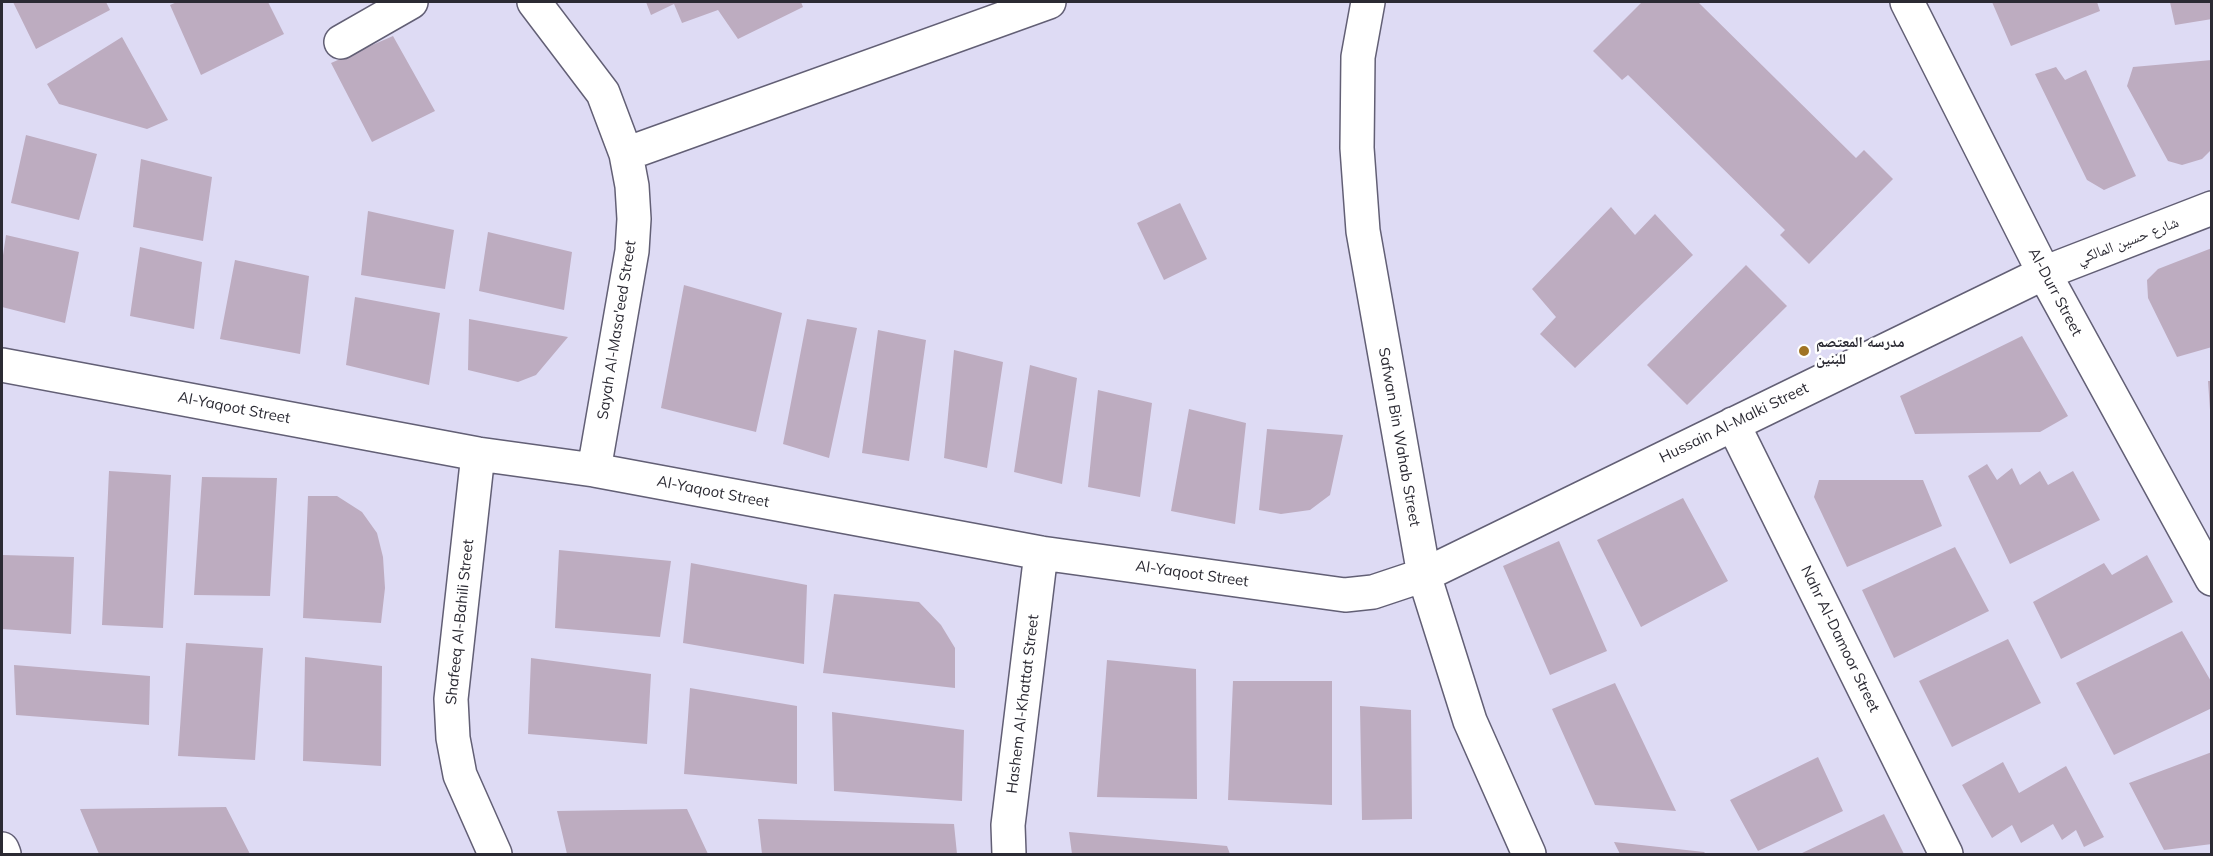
<!DOCTYPE html>
<meta charset="utf-8">
<style>
body{margin:0}
#map{position:relative;width:2213px;height:856px;overflow:hidden;background:#dedbf4;font-family:Mulish,sans-serif}
canvas{display:block}
.frame{position:absolute;inset:0;border:3px solid #2b2a33;pointer-events:none}
</style>
<div id="map">
<canvas width="2213" height="856"></canvas>
<div class="frame"></div>
</div>
<script>
const context = document.querySelector('canvas').getContext('2d');
context.lineJoin = 'round';
function fillPath(path, color) {
  context.fillStyle = color;
  context.fill(path, 'evenodd');
}
function shape(rows) {
  const path = new Path2D();
  for (const r of rows) {
    path.moveTo(r[0], r[1]);
    for (let i = 2; i < r.length; i += 2) path.lineTo(r[i], r[i + 1]);
  }
  return path;
}
function strokePath(path, color, width, dash) {
  context.strokeStyle = color;
  context.lineWidth = width;
  context.lineCap = dash ? 'butt' : 'round';
  context.setLineDash(dash || []);
  context.stroke(path);
}
function label(font, color, halo, rows, align = 'center') {
  context.font = font + ' Mulish,"Noto Naskh Arabic",sans-serif';
  context.lineWidth = 5;
  context.setLineDash([]);
  context.textBaseline = 'middle';
  context.strokeStyle = halo;
  context.fillStyle = color;
  for (const [text, x, y, turn = 0] of rows) {
    context.save();
    context.translate(x, y);
    context.rotate((+turn || 0) * Math.PI / 180);
    context.textAlign = isNaN(turn) ? turn : align;
    if (halo) context.strokeText(text, 0, 0);
    context.fillText(text, 0, 0);
    context.restore();
  }
}
fillPath(shape([
 [13,2,106,2,110,10,36,49],
 [177,2,268,2,284,34,201,75,170,5],
 [646,2,801,2,803,7,738,39,718,10,682,23,674,4,651,15],
 [1642,2,1698,2,1856,158,1864,150,1893,179,1809,264,1780,235,1785,230,1628,75,1622,80,1593,51],
 [1992,2,2097,2,2100,11,2011,46],
 [2170,2,2212,2,2212,19,2175,25],
 [393,36,435,111,372,142,331,63],
 [122,37,168,120,147,129,59,104,47,84],
 [2212,60,2212,149,2202,159,2182,165,2168,161,2127,86,2133,67],
 [2056,67,2065,80,2086,70,2136,176,2104,190,2087,180,2035,74],
 [26,135,97,154,79,220,11,203],
 [141,159,212,177,203,241,133,227],
 [1180,203,1207,259,1164,280,1137,223],
 [1611,207,1635,235,1655,214,1693,255,1575,368,1540,334,1556,317,1532,289],
 [368,211,454,230,445,289,361,275],
 [488,232,572,252,564,310,479,291],
 [6,235,79,252,65,323,2,307,2,262],
 [140,247,202,262,194,329,130,316],
 [2212,248,2212,347,2177,357,2148,298,2147,280,2158,269],
 [235,260,309,276,300,354,220,339],
 [1746,265,1787,306,1687,405,1647,365],
 [684,285,782,313,756,432,661,408],
 [355,297,440,313,429,385,346,365],
 [469,319,568,337,536,375,518,382,468,370],
 [807,319,857,328,829,458,783,444],
 [878,330,926,340,909,461,862,453],
 [2022,336,2068,416,2040,432,1915,434,1900,396],
 [954,350,1003,362,987,468,944,458],
 [1030,365,1077,378,1062,484,1014,472],
 [2208,381,2212,381,2212,410,2210,410],
 [1098,390,1152,403,1140,497,1088,487],
 [1189,409,1246,423,1235,524,1171,511],
 [1267,429,1343,435,1330,495,1310,510,1281,514,1259,510],
 [1987,464,1997,480,2012,468,2020,485,2040,471,2048,485,2073,471,2100,520,2010,564,1968,476],
 [109,471,171,475,163,628,102,625],
 [202,477,277,478,270,596,194,595],
 [1819,480,1923,480,1942,526,1847,567,1814,497],
 [308,496,337,496,362,512,377,533,383,557,385,588,381,623,303,618],
 [1683,498,1728,581,1641,627,1597,540],
 [1559,541,1607,651,1550,675,1503,566],
 [1955,547,1989,611,1894,658,1862,590],
 [559,550,671,561,660,637,555,628],
 [2,555,74,557,71,634,2,629],
 [2147,555,2173,602,2061,659,2033,602,2104,563,2112,575],
 [691,563,807,585,804,664,683,643],
 [834,594,919,602,941,625,955,648,955,688,823,673],
 [2182,631,2212,683,2212,708,2114,755,2076,683],
 [2008,639,2041,703,1952,747,1919,681],
 [186,643,263,648,255,760,178,756],
 [305,657,382,666,381,766,303,761],
 [531,658,651,674,647,744,528,734],
 [1107,660,1196,669,1197,799,1097,797],
 [14,665,150,676,149,725,16,715],
 [1233,681,1332,681,1332,805,1228,800],
 [1615,683,1676,811,1595,805,1552,709],
 [690,688,797,706,797,784,684,774],
 [1360,706,1411,710,1412,819,1362,820],
 [832,712,964,730,962,801,834,791],
 [2212,752,2212,844,2164,850,2129,783],
 [1818,757,1843,811,1758,851,1730,800],
 [2003,762,2019,793,2066,766,2104,837,2084,847,2076,830,2062,840,2053,824,2021,843,2012,825,1992,838,1962,785],
 [226,807,250,854,99,854,80,809],
 [687,809,708,854,567,854,557,811],
 [1884,814,1904,854,1800,854],
 [758,819,954,824,957,854,762,854],
 [1069,832,1227,846,1230,854,1072,854],
 [1614,842,1704,852,1706,854,1620,854]
]), '#bdacc0');
const street = shape([
 [534,2,603,93,626,154,632,186,634,219,632,251,594,470],
 [1368,2,1358,57,1357,148,1363,231,1424,575,1470,721,1529,854],
 [1907,2,2044,273,2212,579],
 [341,42,411,2],
 [626,154,1049,2],
 [2,365,478,454,594,470,1041,553,1345,595,1373,592,1424,575,2044,273,2212,208],
 [1733,424,1946,854],
 [478,454,451,699,453,738,460,775,495,854],
 [2,849,4,854],
 [1009,854,1008,825,1041,553]
]);
strokePath(street, '#625f75', 36);
strokePath(street, '#fff', 33);
for (const [x, y, r, color] of [
 [1804,351,6,"#a07324"]
]) {
  const dot = new Path2D();
  dot.arc(x, y, r, 0, 2 * Math.PI);
  context.fillStyle = color;
  context.fill(dot);
  strokePath(dot, '#fff', 2);
}
label('15px', '#2b2a33', '#fff', [
 ["شارع حسين المالكي",2128,241,-21],
 ["Al-Durr Street",2055,292,62],
 ["Sayah Al-Masa'eed Street",617,330,-81],
 ["Al-Yaqoot Street",234,408,11],
 ["Hussain Al-Malki Street",1734,423,-26],
 ["Safwan Bin Wahab Street",1399,437,80],
 ["Al-Yaqoot Street",713,492,11],
 ["Al-Yaqoot Street",1192,574,8],
 ["Shafeeq Al-Bahili Street",460,622,-84],
 ["Nahr Al-Damoor Street",1840,639,64],
 ["Hashem Al-Khattat Street",1023,704,-83]
]);
label('bold 15px', '#2b2a33', '#fff', [
 ["مدرسه المعتصم",1816,342],
 ["للبنين",1816,359]
], 'left');
</script>
